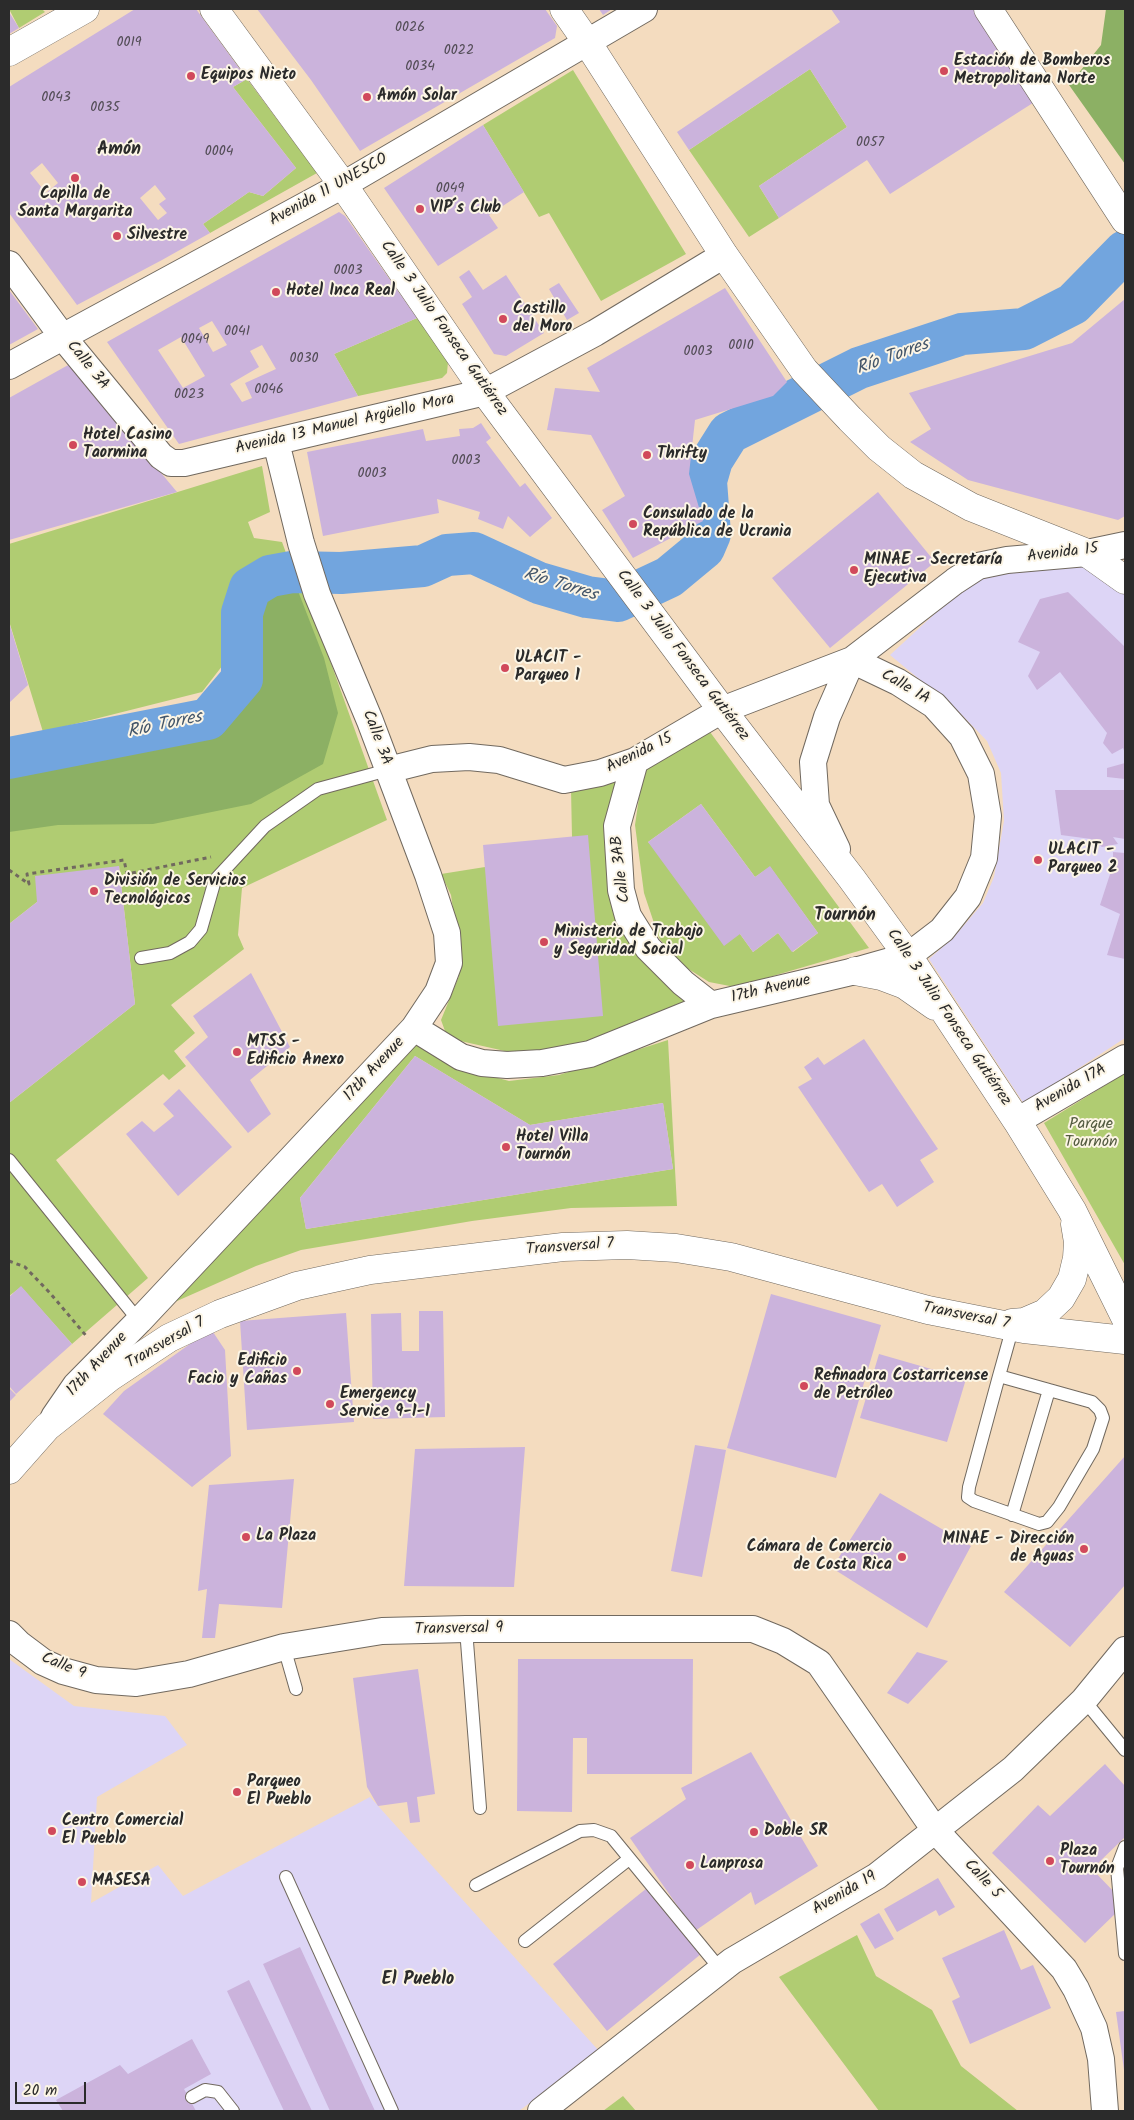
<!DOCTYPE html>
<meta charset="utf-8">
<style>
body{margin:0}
#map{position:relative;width:1134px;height:2120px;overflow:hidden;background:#f4dcbf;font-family:Kalam,sans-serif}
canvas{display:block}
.frame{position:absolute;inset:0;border:10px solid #2b2b2b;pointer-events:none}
.scale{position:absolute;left:15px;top:2082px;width:71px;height:22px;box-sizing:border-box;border:2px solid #2b2b2b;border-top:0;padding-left:6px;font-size:15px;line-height:18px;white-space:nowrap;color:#2b2b2b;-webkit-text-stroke:4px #fcf5e5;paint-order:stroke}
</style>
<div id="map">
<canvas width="1134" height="2120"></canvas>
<div class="frame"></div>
<div class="scale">20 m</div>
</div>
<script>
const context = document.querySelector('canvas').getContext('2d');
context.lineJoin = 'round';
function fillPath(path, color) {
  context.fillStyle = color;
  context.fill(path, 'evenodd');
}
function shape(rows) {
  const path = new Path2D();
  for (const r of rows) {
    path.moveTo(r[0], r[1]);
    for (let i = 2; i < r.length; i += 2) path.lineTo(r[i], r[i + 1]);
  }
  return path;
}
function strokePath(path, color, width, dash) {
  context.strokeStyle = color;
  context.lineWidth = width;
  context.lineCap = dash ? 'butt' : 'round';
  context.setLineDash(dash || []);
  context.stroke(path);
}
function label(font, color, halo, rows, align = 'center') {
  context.font = font + ' Kalam,sans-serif';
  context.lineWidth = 4;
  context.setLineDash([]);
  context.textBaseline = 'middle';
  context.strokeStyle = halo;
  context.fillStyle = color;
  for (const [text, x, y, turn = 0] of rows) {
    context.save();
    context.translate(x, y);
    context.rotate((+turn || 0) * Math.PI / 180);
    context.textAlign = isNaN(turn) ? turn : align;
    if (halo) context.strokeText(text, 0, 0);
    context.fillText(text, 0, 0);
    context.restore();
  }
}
fillPath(shape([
 [1082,563,1125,595,1125,1038,1024,1104,929,959,954,937,983,903,994,877,1004,821,1001,773,987,741,960,713,890,655,979,573],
 [9,1659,74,1706,165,1716,187,1745,97,1797,91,1903,158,1865,183,1896,370,1797,599,2051,519,2111,9,2111]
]), '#ddd5f6');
fillPath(shape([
 [9,9,42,9,45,12,19,28],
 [810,69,847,127,759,186,779,218,749,237,689,150],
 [573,70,686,254,601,301,549,213,539,217,483,125],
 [247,79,317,173,210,233,203,224,249,192,263,196,296,168,233,87],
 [417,318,448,362,447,373,442,378,358,396,334,354],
 [262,466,270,512,248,522,254,538,282,542,289,561,250,571,229,611,233,652,202,692,43,732,9,621,9,544],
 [302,582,387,820,242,888,238,935,244,949,171,1005,195,1033,174,1051,186,1066,169,1080,163,1074,56,1160,148,1278,72,1344,21,1287,9,1296,9,1103,135,1004,119,866,37,902,9,924,9,781,197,744,253,677,257,608,271,586],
 [710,732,869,948,735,987,709,982,679,963,659,938,644,893,635,825,641,784,648,761],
 [701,804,755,877,770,867,818,933,793,952,778,933,753,952,740,934,648,842],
 [619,778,608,885,619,927,653,970,686,1003,581,1048,518,1054,456,1040,445,1031,441,1020,459,976,457,937,451,895,441,874,485,867,572,837,571,789],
 [668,1040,677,1206,571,1208,472,1221,301,1250,256,1266,159,1309,418,1043,454,1066,509,1081,559,1075],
 [415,1056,530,1125,663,1103,673,1169,306,1229,300,1198],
 [1125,1073,1125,1265,1044,1123],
 [857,1935,876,1976,932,2010,961,2066,1018,2111,879,2111,779,1977],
 [623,2096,636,2111,603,2111]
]), '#b0cc72');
fillPath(shape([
 [1106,9,1125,9,1125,164,1069,85,1101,45],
 [298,591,324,658,338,713,323,764,251,804,153,824,58,825,9,832,9,758,208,719,242,679,253,598]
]), '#8cb064');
strokePath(shape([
 [9,758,208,719,242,679,242,613,250,588,270,576,292,572,341,573,423,566,447,555,474,553,539,583,587,597,618,601,669,577,704,548,710,534,706,481,712,460,729,433,859,368,962,334,1024,329,1073,304,1125,251]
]), '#72a5de', 42);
fillPath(shape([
 [135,9,196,9,247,79,233,87,296,168,263,196,249,192,203,224,210,233,162,260,77,305,9,213,9,87],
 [42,163,58,183,46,193,30,173],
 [155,185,166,199,159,204,167,213,158,220,140,198],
 [257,9,545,9,557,26,555,38,360,151,311,80],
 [599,9,612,9,603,15],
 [831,9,976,9,1036,101,890,194,867,160,779,218,759,186,847,127,810,69,689,150,677,132,840,22],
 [9,12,19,28,9,34],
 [483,125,524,192,489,215,498,228,438,266,384,188],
 [339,212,345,216,417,318,334,354,358,396,179,444,107,342],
 [212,321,227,345,213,352,199,328],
 [181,337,205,376,183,388,158,350],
 [262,345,276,369,245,383,252,398,242,402,230,384,259,367,250,351],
 [469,270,483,290,506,275,544,333,506,356,494,354,462,304,472,297,459,277],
 [559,283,579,313,567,320,549,289],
 [725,288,787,382,773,396,695,420,689,474,703,521,633,558,602,510,625,496,591,435,547,430,555,388,600,392,587,368],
 [9,290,38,329,9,345],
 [1125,299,1125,516,1118,520,968,480,910,442,931,429,909,393,1072,343],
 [70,364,177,492,9,540,9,398],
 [481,423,491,438,486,442,520,487,525,483,552,518,530,537,508,516,503,529,478,519,480,512,437,499,439,513,323,536,307,452,423,429,426,441,460,436,459,429,473,428],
 [878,492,935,562,830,648,772,578],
 [1068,592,1125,647,1125,753,1123,748,1112,754,1103,743,1107,733,1060,672,1037,690,1028,676,1040,652,1018,642,1040,599],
 [9,622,28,685,9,703],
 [1125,763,1125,779,1107,777,1107,768],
 [1055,790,1125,790,1125,839,1113,837,1118,844,1102,847,1091,839,1061,835],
 [701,804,755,877,770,866,818,933,792,952,778,933,753,952,740,934,724,946,648,842],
 [588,835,603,1016,498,1026,483,845],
 [1113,852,1125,853,1125,959,1107,955,1120,914,1100,905,1113,865],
 [119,866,135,1004,9,1103,9,924,37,902,35,876],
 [251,973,290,1047,250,1080,271,1114,248,1133,185,1057,208,1037,193,1016],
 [864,1039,938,1149,920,1160,934,1182,897,1207,882,1184,869,1192,798,1087,812,1079,804,1067,818,1057,824,1065],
 [415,1056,530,1125,663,1103,673,1169,306,1229,300,1198],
 [179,1089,232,1147,178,1196,126,1134,142,1121,154,1132,174,1116,163,1104],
 [21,1286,72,1344,16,1394,9,1386,9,1297],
 [771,1294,881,1325,836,1478,727,1448],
 [419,1311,443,1311,445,1417,373,1419,371,1314,401,1313,402,1351,419,1351],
 [346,1313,354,1422,247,1430,240,1321],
 [211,1329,225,1350,231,1456,192,1487,103,1414,124,1391],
 [879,1354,966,1379,947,1442,860,1418],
 [9,1388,16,1395,9,1402],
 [695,1445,726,1450,702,1577,671,1571],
 [525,1447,514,1587,404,1586,415,1449],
 [1125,1456,1125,1585,1070,1647,1004,1592],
 [294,1479,282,1608,219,1604,215,1638,202,1638,207,1589,198,1591,209,1485],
 [880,1493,971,1546,927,1628,832,1568],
 [917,1652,948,1661,908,1704,887,1693],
 [518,1659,693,1659,692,1774,587,1774,587,1738,573,1738,572,1812,517,1811],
 [418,1669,435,1794,417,1797,420,1822,410,1823,407,1802,378,1806,367,1787,353,1678],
 [751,1752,818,1866,755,1905,751,1892,695,1931,630,1838,686,1799,681,1788],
 [1105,1764,1125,1786,1125,1837,1092,1869,1116,1894,1117,1912,1085,1943,992,1853,1038,1805,1050,1816],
 [938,1878,955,1907,939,1916,936,1910,897,1932,884,1909],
 [647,1888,701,1954,607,2031,553,1964],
 [879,1913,894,1939,875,1949,860,1924],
 [1004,1930,1021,1970,1033,1965,1051,2008,970,2044,952,2001,960,1997,942,1958],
 [300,1947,375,2111,330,2111,263,1964],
 [249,1980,312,2111,284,2111,227,1991],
 [1125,2011,1125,2070,1124,2070,1116,2012],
 [192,2039,211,2074,184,2089,196,2111,63,2111,56,2100,120,2065,128,2074]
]), '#cbb3dc');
const lane = shape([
 [141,958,170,953,190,942,201,929,215,880,265,826,318,789,388,770],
 [9,1160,139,1321],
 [999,1376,1092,1402,1100,1410,1103,1418,1093,1449,1059,1507,1047,1522,1039,1524,974,1501,968,1497,969,1487,999,1376,1013,1326],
 [1012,1515,1049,1390],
 [466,1629,480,1808],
 [284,1647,296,1689],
 [1084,1700,1125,1750],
 [1125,1847,1117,1868,1125,1954],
 [286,1877,392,2111],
 [476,1885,580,1831,594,1830,611,1836,721,1970],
 [525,1941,629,1859],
 [192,2097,205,2090,218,2092,233,2111]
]);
const street = shape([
 [9,264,62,336,161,456,171,463,184,463,485,392,595,333,724,255],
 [9,366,343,185,644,9],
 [276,442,301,543,317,594,370,721,428,875,447,933,449,963,438,992,414,1028],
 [635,761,617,826,621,890,628,916,648,948,683,983,711,1005],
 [388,770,432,759,469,757,499,760,564,780,600,773,635,761,722,710,852,660,955,581,978,566,1007,560,1087,553,1125,545],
 [837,849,816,805,813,762,827,717,852,660],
 [1017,1121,1125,1058],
 [54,1417,76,1385,139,1321,414,1028,461,1057,482,1063,507,1065,542,1063,590,1054,711,1005,855,971,908,956,942,930,968,897,984,858,988,816,981,774,962,736,934,705,898,682,852,660],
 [9,1634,19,1644,43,1662,63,1671,96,1680,136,1683,189,1674,284,1647,382,1631,466,1629,753,1629,783,1641,819,1663,935,1830,1064,1969,1076,1989,1094,2028,1101,2059,1105,2111],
 [541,2111,732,1961,877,1876,1013,1769,1084,1700,1125,1650]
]);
const secondary = shape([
 [214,9,343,185,485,392,722,710,852,879,908,956,1017,1121,1072,1210,1125,1317],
 [564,9,587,42,724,255,804,370,850,419,879,448,913,475,971,507,1087,553,1125,580],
 [988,9,1125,220],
 [9,52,85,9],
 [855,971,881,976,905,985,935,1006],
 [1012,1323,1024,1322,1045,1313,1061,1298,1072,1279,1077,1258,1078,1242,1075,1224],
 [9,1470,47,1427,110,1377,169,1338,220,1314,297,1286,370,1270,563,1247,627,1245,676,1248,731,1257,928,1310,1024,1329,1125,1340]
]);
strokePath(lane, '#71695f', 14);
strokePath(street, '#71695f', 28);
strokePath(secondary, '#71695f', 29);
strokePath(shape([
 [9,870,29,884,27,874,124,860,127,874,211,857],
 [9,1261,25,1267,50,1293,88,1338]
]), '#71695f', 3, [4, 4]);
strokePath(lane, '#fff', 12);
strokePath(street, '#fff', 26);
strokePath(secondary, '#fff', 28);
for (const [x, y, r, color] of [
 [944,71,5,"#d1495b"],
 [191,76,5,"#d1495b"],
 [367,97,5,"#d1495b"],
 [75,178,5,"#d1495b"],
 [420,209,5,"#d1495b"],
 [117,236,5,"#d1495b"],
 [276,292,5,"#d1495b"],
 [503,319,5,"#d1495b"],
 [73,445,5,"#d1495b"],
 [647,455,5,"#d1495b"],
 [633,524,5,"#d1495b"],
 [854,570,5,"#d1495b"],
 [505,668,5,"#d1495b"],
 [1038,860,5,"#d1495b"],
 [94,891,5,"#d1495b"],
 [544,942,5,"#d1495b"],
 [237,1052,5,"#d1495b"],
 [506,1147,5,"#d1495b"],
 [297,1371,5,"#d1495b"],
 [804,1386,5,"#d1495b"],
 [330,1404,5,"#d1495b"],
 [246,1537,5,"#d1495b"],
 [1084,1549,5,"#d1495b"],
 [902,1557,5,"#d1495b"],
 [237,1792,5,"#d1495b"],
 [52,1831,5,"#d1495b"],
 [754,1832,5,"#d1495b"],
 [1050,1861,5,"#d1495b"],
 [690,1865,5,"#d1495b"],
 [82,1882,5,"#d1495b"]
]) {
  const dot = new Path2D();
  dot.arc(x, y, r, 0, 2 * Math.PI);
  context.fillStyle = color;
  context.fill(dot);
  strokePath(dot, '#fcf5e5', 2);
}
label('14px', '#534d57', null, [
 ["0026",410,29],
 ["0019",129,44],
 ["0022",459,52],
 ["0034",420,68],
 ["0043",56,99],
 ["0035",105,109],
 ["0057",870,144],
 ["0004",219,153],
 ["0049",450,190],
 ["0003",348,272],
 ["0041",237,333],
 ["0049",195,341],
 ["0010",741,347],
 ["0003",698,353],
 ["0030",304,360],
 ["0046",269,391],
 ["0023",189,396],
 ["0003",466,462],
 ["0003",372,475]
]);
label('bold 16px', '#2b2b2b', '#fcf5e5', [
 ["Estación de Bomberos",954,62],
 ["Metropolitana Norte",954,80],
 ["Equipos Nieto",201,76],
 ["Amón Solar",377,97],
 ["Capilla de",75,195,"center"],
 ["Santa Margarita",75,213,"center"],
 ["VIP´s Club",430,209],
 ["Silvestre",127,236],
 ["Hotel Inca Real",286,292],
 ["Castillo",513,310],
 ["del Moro",513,328],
 ["Hotel Casino",83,436],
 ["Taormina",83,454],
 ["Thrifty",657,455],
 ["Consulado de la",643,515],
 ["República de Ucrania",643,533],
 ["MINAE - Secretaría",864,561],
 ["Ejecutiva",864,579],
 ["ULACIT -",515,659],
 ["Parqueo 1",515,677],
 ["ULACIT -",1048,851],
 ["Parqueo 2",1048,869],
 ["División de Servicios",104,882],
 ["Tecnológicos",104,900],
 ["Ministerio de Trabajo",554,933],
 ["y Seguridad Social",554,951],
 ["MTSS -",247,1043],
 ["Edificio Anexo",247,1061],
 ["Hotel Villa",516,1138],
 ["Tournón",516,1156],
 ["Edificio",287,1362,"right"],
 ["Facio y Cañas",287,1380,"right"],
 ["Refinadora Costarricense",814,1377],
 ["de Petróleo",814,1395],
 ["Emergency",340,1395],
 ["Service 9-1-1",340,1413],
 ["La Plaza",256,1537],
 ["MINAE - Dirección",1074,1540,"right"],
 ["de Aguas",1074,1558,"right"],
 ["Cámara de Comercio",892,1548,"right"],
 ["de Costa Rica",892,1566,"right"],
 ["Parqueo",247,1783],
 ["El Pueblo",247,1801],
 ["Centro Comercial",62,1822],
 ["El Pueblo",62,1840],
 ["Doble SR",764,1832],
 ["Plaza",1060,1852],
 ["Tournón",1060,1870],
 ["Lanprosa",700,1865],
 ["MASESA",92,1882]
], 'left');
label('16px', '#2b2b2b', '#fcf5e5', [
 ["Avenida 11 UNESCO",329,191,-29],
 ["Calle 3 Julio Fonseca Gutiérrez",443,329,55],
 ["Calle 3A",87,366,51],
 ["Avenida 13 Manuel Argüello Mora",345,425,-13],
 ["Avenida 15",1063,554,-7],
 ["Calle 3 Julio Fonseca Gutiérrez",682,656,53],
 ["Calle 1A",905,688,30],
 ["Calle 3A",376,738,69],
 ["Avenida 15",640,754,-26],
 ["Calle 3AB",622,869,-97],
 ["17th Avenue",771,990,-13],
 ["Calle 3 Julio Fonseca Gutiérrez",948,1018,56],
 ["17th Avenue",375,1070,-47],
 ["Avenida 17A",1071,1089,-30],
 ["Transversal 7",570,1248,-4],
 ["Transversal 7",966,1317,11],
 ["Transversal 7",166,1344,-30],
 ["17th Avenue",98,1365,-47],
 ["Transversal 9",459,1630,-1],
 ["Calle 9",63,1667,22],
 ["Calle 5",982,1880,47],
 ["Avenida 19",845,1894,-30]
]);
label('16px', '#535b40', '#fcf5e5', [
 ["Parque",1091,1125],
 ["Tournón",1091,1143]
]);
label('bold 18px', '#2b2b2b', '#fcf5e5', [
 ["Amón",119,151],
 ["Tournón",845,917],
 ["El Pueblo",418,1981]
]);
label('italic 18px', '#44566a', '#fcf5e5', [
 ["Río Torres",893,358,-20],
 ["Río Torres",560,586,17],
 ["Río Torres",165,726,-12]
]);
</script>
